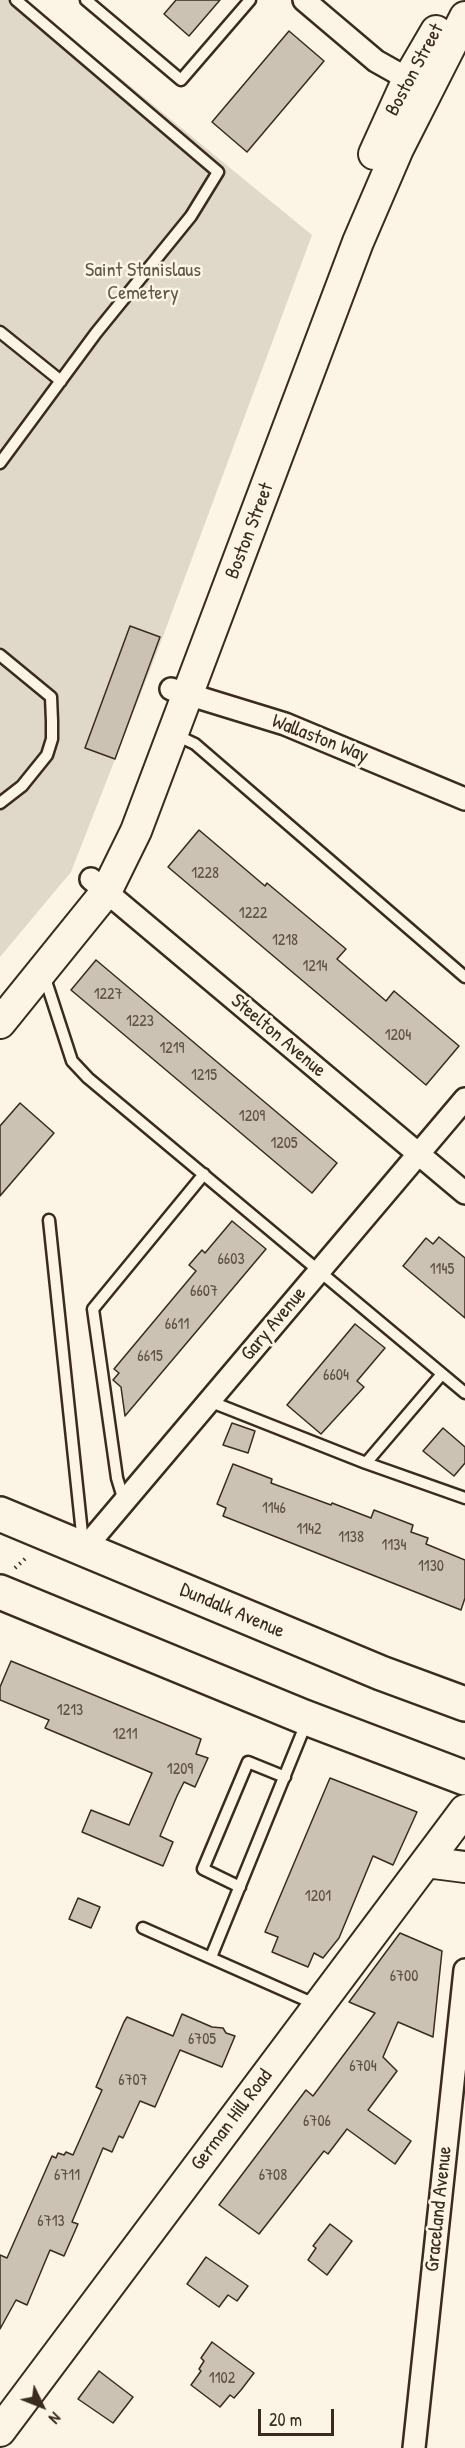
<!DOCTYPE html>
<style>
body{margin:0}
#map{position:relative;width:465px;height:2448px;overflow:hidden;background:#fcf5e5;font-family:"Patrick Hand",sans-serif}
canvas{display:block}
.north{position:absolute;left:12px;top:2376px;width:60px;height:60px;-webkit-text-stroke:4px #fcf5e5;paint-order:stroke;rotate:133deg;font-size:16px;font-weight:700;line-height:24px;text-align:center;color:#3b2a1e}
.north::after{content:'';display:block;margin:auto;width:21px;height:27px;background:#3b2a1e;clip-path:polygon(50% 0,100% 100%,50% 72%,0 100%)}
.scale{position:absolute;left:258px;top:2409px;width:76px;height:27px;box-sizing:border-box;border:3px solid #3b2a1e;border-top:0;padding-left:8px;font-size:18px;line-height:21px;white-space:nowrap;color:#3b2a1e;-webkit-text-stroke:4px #fcf5e5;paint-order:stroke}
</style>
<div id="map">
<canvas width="465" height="2448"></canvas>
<div class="north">N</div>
<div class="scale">20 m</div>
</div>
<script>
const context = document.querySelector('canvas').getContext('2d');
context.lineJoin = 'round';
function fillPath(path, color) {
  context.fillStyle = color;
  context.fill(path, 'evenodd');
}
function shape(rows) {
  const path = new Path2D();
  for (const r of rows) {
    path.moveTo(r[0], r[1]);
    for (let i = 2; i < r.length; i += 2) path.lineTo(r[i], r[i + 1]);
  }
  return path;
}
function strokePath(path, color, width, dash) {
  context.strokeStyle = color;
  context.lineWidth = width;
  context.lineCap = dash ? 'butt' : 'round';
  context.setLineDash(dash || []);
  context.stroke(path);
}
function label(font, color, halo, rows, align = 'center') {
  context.font = font + ' "Patrick Hand",sans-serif';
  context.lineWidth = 5;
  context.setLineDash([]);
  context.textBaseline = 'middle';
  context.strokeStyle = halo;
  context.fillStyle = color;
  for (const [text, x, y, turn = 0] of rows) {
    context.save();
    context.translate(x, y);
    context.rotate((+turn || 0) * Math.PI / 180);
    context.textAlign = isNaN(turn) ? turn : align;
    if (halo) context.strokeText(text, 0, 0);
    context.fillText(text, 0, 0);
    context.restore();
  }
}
fillPath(shape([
 [0,0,25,0,312,235,162,639,71,872,0,957]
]), '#e0d8c8');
const building = shape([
 [176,0,220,0,189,36,164,14,176,0],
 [289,31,324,61,247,152,212,122,289,31],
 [130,626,160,637,115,759,85,748,130,626],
 [199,830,265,886,267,883,346,949,337,959,386,1001,394,991,459,1046,426,1085,168,867,199,830],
 [96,960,337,1163,312,1193,71,990,96,960],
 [20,1103,54,1133,0,1196,0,1126,20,1103],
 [232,1221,266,1249,125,1416,121,1387,113,1380,119,1373,114,1369,196,1271,189,1265,202,1250,205,1253,232,1221],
 [439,1237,465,1258,465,1318,403,1266,426,1238,433,1244,439,1237],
 [355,1324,385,1348,357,1381,364,1387,321,1434,287,1405,355,1324],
 [232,1423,255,1431,248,1453,223,1445,232,1423],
 [443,1428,465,1447,465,1463,454,1476,423,1451,443,1428],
 [233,1464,272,1479,271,1483,331,1505,332,1503,371,1518,374,1510,413,1525,411,1532,428,1538,426,1544,465,1560,465,1598,461,1610,223,1516,226,1508,217,1504,233,1464],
 [11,1661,201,1739,196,1754,208,1758,195,1787,184,1782,177,1796,160,1836,173,1842,163,1866,82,1832,91,1810,129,1825,152,1773,45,1728,49,1720,0,1700,0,1687,11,1661],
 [330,1778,417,1812,393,1865,373,1856,339,1938,323,1958,314,1953,308,1967,272,1952,278,1937,265,1932,330,1778],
 [78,1898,100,1907,91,1928,69,1919,78,1898],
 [400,1933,442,1951,433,2037,398,2022,383,2057,397,2071,368,2110,411,2141,395,2164,347,2129,328,2154,324,2151,259,2234,219,2205,306,2090,313,2096,375,2013,349,2002,400,1933],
 [182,2014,212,2027,223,2028,226,2033,235,2036,222,2067,180,2050,155,2107,140,2101,123,2138,119,2136,112,2152,103,2148,72,2222,78,2224,64,2256,50,2250,27,2305,16,2300,0,2329,0,2255,7,2258,52,2156,56,2158,58,2153,64,2155,66,2152,73,2155,102,2090,96,2087,124,2022,127,2017,173,2036,182,2014],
 [330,2224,352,2241,327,2275,308,2260,316,2248,313,2246,330,2224],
 [206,2257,248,2286,237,2301,228,2295,219,2307,187,2284,206,2257],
 [212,2342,254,2373,241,2390,234,2398,230,2395,220,2407,191,2385,201,2371,199,2369,204,2361,201,2358,212,2342],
 [99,2371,133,2397,113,2423,78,2399,99,2371]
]);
fillPath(building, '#ccc2b3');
strokePath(building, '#3b2a1e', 1.5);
const lane = shape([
 [86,0,181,80,250,0],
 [0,332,61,381],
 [0,463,96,333,191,216,218,172,16,0],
 [0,655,51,697,52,721,52,739,47,755,22,786,0,803],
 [174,734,195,744,465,977],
 [44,975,72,1061,88,1078,465,1393],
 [49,1220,83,1543],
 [209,1401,366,1463,465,1498],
 [366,1463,442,1374],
 [124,1501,117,1478,93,1309,204,1174],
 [240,1887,203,1869,248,1762,285,1777],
 [143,1928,317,2005],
 [211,1957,307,1721]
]);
const street = shape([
 [304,0,376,61,408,79],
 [171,689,285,724,465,799],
 [91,879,465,1193],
 [84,1549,465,1099],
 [414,2448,465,1970]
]);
const secondary = shape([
 [374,154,408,79,436,31],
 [0,1023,106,892,136,831,358,242,398,149,465,17],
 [426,1862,465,1867],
 [0,2431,465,1810]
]);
const primary = shape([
 [0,1514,381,1673,465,1704],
 [0,1592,304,1717,465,1778]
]);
strokePath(lane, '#3b2a1e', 15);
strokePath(street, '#3b2a1e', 26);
strokePath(secondary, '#3b2a1e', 34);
strokePath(primary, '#3b2a1e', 38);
strokePath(shape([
 [15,1568,27,1557]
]), '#3b2a1e', 4, [1.5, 4.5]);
strokePath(lane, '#fcf5e5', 10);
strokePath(street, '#fcf5e5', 21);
strokePath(secondary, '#fcf5e5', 30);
strokePath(primary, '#fcf5e5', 33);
label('16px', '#5f5043', null, [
 ["1228",205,874],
 ["1222",253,914],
 ["1218",285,941],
 ["1214",315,967],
 ["1227",108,995],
 ["1223",140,1022],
 ["1204",398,1036],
 ["1219",172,1049],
 ["1215",204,1076],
 ["1209",252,1117],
 ["1205",284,1144],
 ["6603",231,1260],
 ["1145",442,1270],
 ["6607",204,1292],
 ["6611",177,1325],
 ["6615",150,1357],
 ["6604",336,1376],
 ["1146",274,1509],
 ["1142",309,1530],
 ["1138",351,1538],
 ["1134",394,1546],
 ["1130",431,1567],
 ["1213",70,1711],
 ["1211",125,1735],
 ["1209",180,1770],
 ["1201",318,1897],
 ["6700",404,1977],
 ["6705",202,2040],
 ["6704",363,2067],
 ["6707",133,2081],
 ["6706",317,2122],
 ["6711",67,2176],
 ["6708",273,2176],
 ["6713",51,2222],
 ["1102",222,2379]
]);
label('20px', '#3b2a1e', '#fcf5e5', [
 ["Boston Street",415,70,-62],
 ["Boston Street",250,531,-69],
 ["Wallaston Way",320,739,21],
 ["Steelton Avenue",278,1036,40],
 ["Gary Avenue",274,1324,-50],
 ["Dundalk Avenue",232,1611,23],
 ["German Hill Road",232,2120,-53],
 ["Graceland Avenue",439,2209,-84]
]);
label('20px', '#645648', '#fcf5e5', [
 ["Saint Stanislaus",143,271],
 ["Cemetery",143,294]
]);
</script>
